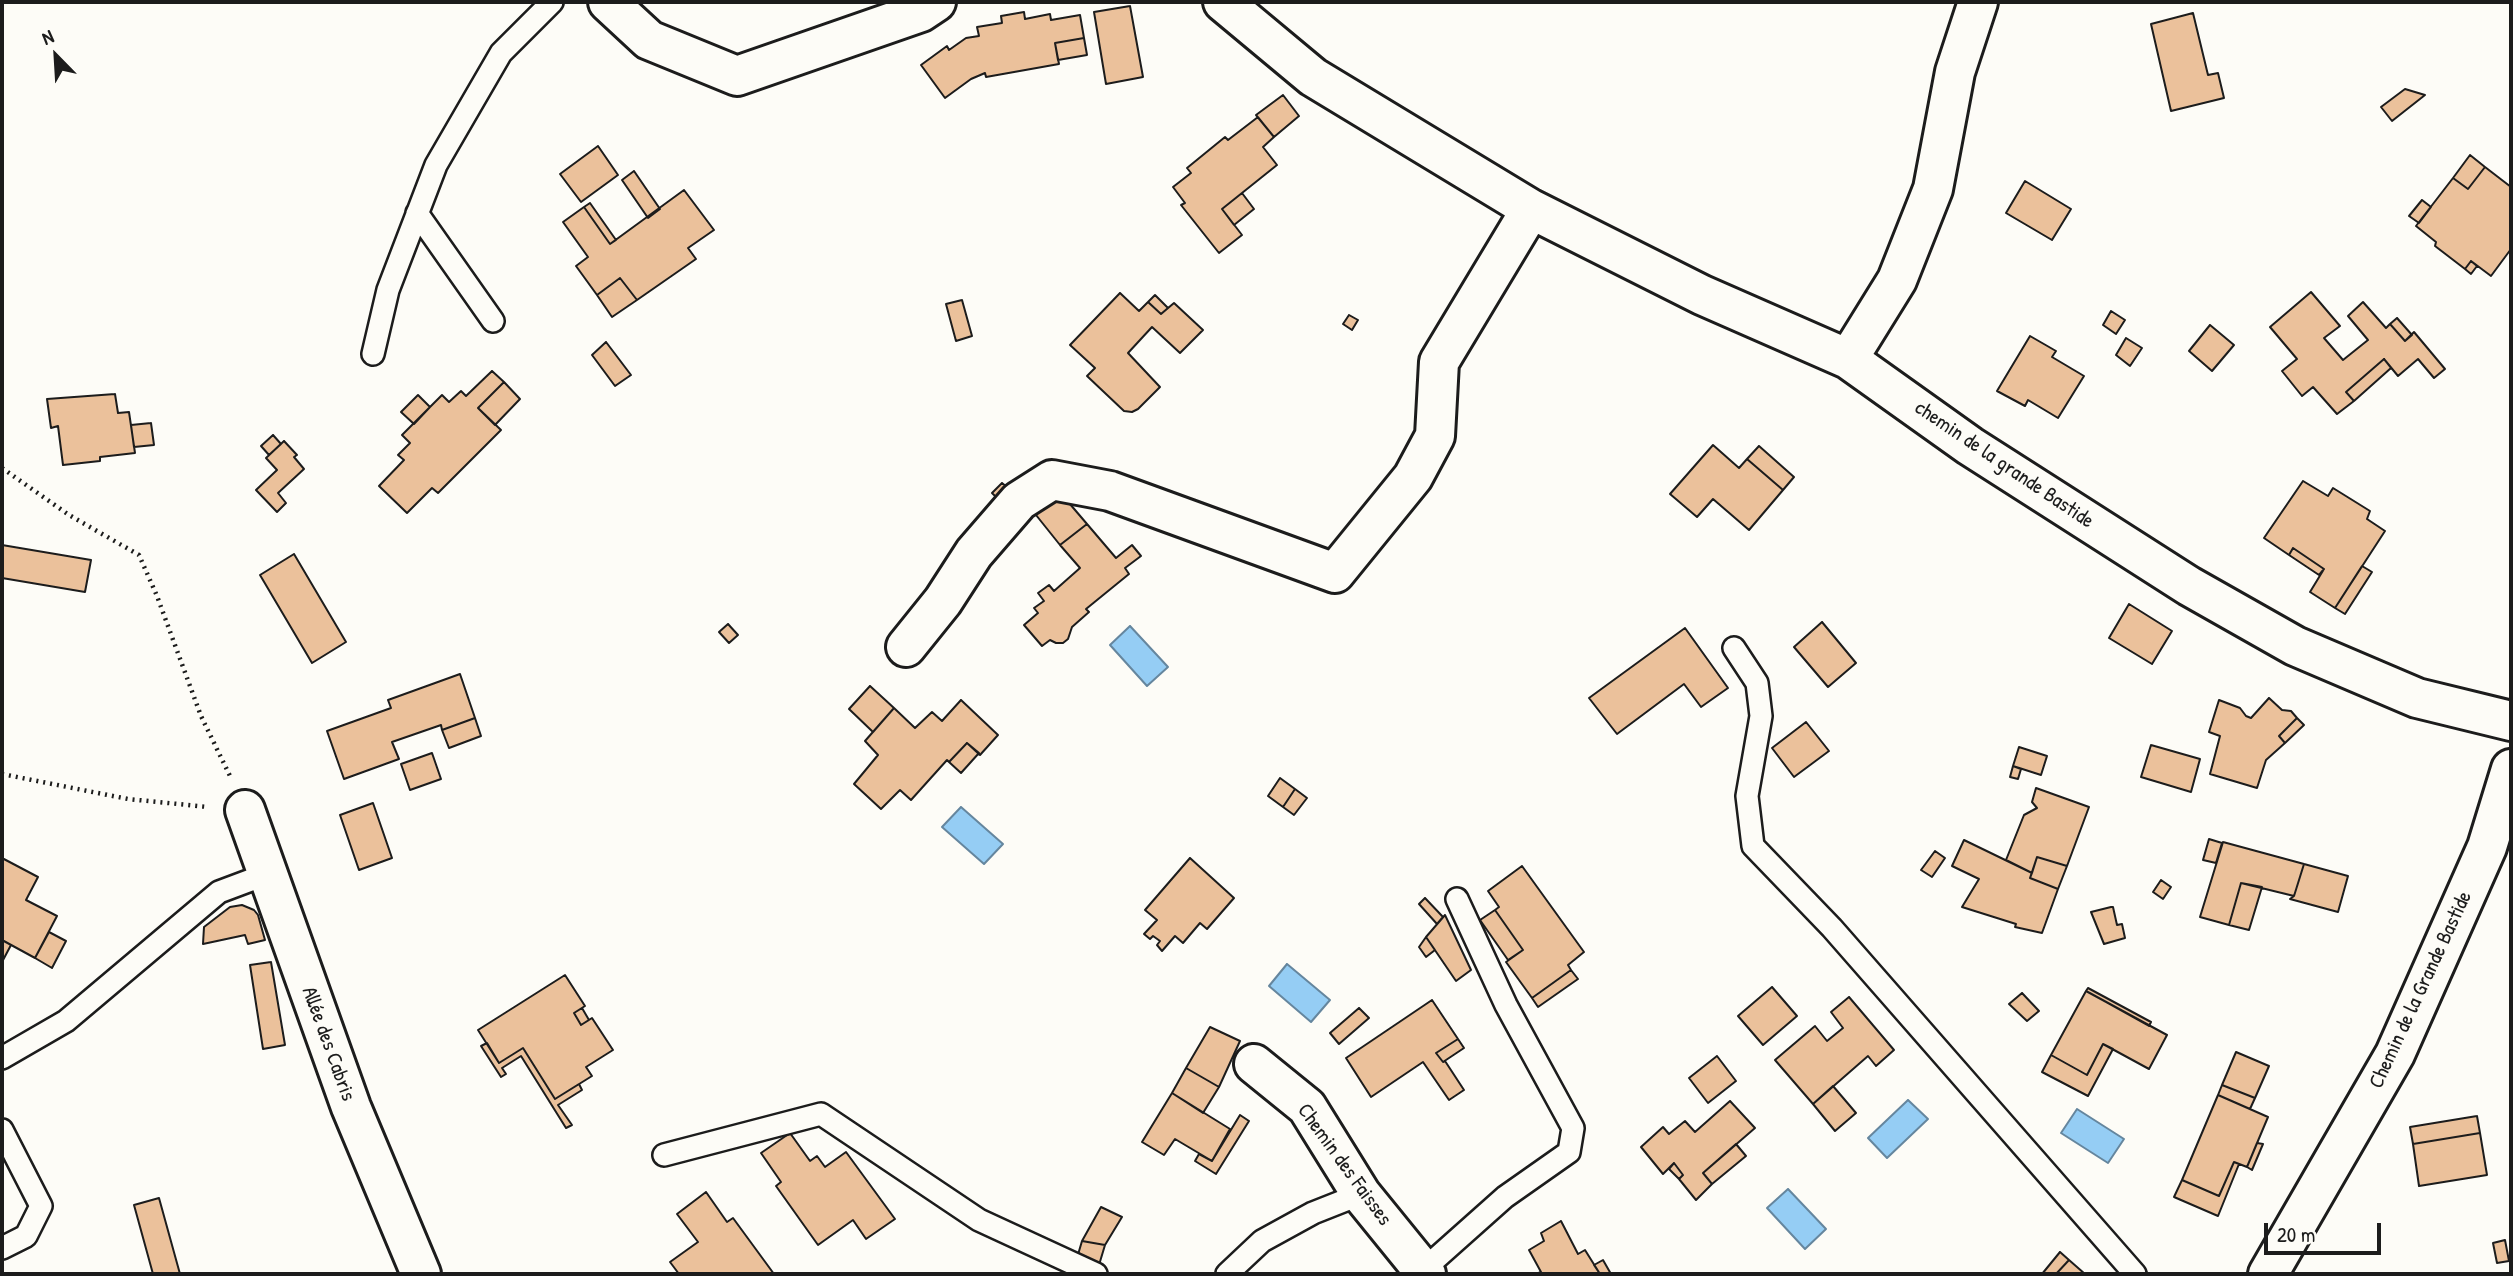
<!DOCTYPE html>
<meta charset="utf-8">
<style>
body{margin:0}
#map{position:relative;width:2513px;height:1276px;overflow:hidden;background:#fdfcf7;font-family:"Patrick Hand",sans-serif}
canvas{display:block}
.frame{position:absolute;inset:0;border:4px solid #1c1c1c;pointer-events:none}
.north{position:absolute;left:21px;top:21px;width:70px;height:70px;-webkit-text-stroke:5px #fdfcf7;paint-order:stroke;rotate:336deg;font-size:19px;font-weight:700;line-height:28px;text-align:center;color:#1c1c1c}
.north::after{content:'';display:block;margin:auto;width:24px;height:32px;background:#1c1c1c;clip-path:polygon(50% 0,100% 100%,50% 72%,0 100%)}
.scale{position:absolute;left:2264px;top:1223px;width:117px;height:32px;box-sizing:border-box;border:4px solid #1c1c1c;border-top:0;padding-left:9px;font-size:21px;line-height:24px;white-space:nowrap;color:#1c1c1c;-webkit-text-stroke:5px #fdfcf7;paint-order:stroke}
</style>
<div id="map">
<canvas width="2513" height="1276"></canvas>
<div class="frame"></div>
<div class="north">N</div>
<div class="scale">20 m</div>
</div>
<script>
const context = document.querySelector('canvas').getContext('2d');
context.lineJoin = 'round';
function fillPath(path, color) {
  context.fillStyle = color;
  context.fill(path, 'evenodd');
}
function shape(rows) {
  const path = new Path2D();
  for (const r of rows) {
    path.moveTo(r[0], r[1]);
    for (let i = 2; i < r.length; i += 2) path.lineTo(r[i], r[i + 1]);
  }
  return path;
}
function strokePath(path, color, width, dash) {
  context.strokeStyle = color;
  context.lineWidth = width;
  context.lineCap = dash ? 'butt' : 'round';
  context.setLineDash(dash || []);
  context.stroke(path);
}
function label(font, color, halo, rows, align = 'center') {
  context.font = font + ' "Patrick Hand",sans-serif';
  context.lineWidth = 5;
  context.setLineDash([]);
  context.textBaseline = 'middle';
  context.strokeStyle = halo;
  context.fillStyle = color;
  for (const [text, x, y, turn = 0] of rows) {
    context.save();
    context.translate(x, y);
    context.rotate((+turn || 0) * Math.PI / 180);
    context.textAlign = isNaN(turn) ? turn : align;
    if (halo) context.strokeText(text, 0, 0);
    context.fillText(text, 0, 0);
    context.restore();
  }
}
const water = shape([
 [1130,626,1168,667,1147,686,1110,645,1130,626],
 [961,807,1003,844,984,864,942,827,961,807],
 [1287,964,1330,1000,1311,1022,1269,986,1287,964],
 [1908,1100,1928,1119,1887,1158,1868,1138,1908,1100],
 [2077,1109,2124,1139,2108,1163,2061,1133,2077,1109],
 [1788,1189,1826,1229,1805,1249,1767,1208,1788,1189]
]);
fillPath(water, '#95cdf4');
strokePath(water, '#65869e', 2);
const building = shape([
 [1130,6,1143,77,1106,84,1094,12,1130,6],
 [1024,12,1025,19,1050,14,1051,20,1080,15,1084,38,1055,43,1059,64,986,77,985,73,971,79,945,98,921,65,947,46,949,50,966,38,979,36,977,27,1002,23,1001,16,1024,12],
 [2193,13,2208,75,2218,73,2224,98,2171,111,2151,24,2193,13],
 [1084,38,1087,55,1058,60,1055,43,1084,38],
 [2405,89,2425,95,2392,121,2381,107,2405,89],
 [1283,95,1299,116,1274,137,1256,115,1283,95],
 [1258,117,1274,137,1263,147,1277,165,1222,209,1242,235,1219,253,1181,205,1185,203,1173,187,1191,173,1187,168,1225,137,1228,140,1258,117],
 [598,146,618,175,581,202,560,174,598,146],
 [2470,155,2485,167,2468,189,2453,178,2470,155],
 [2485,167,2511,187,2511,249,2491,276,2471,261,2465,269,2435,246,2436,242,2416,226,2453,178,2468,189,2485,167],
 [634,171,660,209,648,218,622,180,634,171],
 [2025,181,2071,209,2052,240,2006,213,2025,181],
 [684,190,714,230,688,248,696,259,637,300,620,278,597,295,576,266,588,257,563,222,584,207,610,244,684,190],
 [1242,193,1254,209,1234,225,1222,209,1242,193],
 [2422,200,2431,207,2419,223,2409,216,2422,200],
 [590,203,616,240,610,244,584,207,590,203],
 [2471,261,2477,266,2471,274,2465,269,2471,261],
 [620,278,637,300,612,317,597,295,620,278],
 [2311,292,2340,326,2324,338,2343,360,2368,340,2348,316,2363,302,2386,328,2390,324,2405,341,2414,332,2445,369,2434,378,2418,359,2398,376,2384,359,2346,392,2354,401,2337,414,2313,387,2302,396,2282,371,2297,359,2270,327,2311,292],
 [1120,293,1139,311,1148,302,1161,314,1174,303,1203,330,1180,353,1152,327,1128,353,1160,387,1138,409,1132,412,1124,411,1087,376,1095,368,1070,345,1120,293],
 [1155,295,1168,308,1161,314,1148,302,1155,295],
 [962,300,972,336,956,341,946,304,962,300],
 [2111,311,2125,320,2116,334,2103,325,2111,311],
 [1349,315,1358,320,1352,330,1343,324,1349,315],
 [2397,318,2412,335,2405,341,2390,324,2397,318],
 [2210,325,2234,345,2212,371,2189,351,2210,325],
 [2030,336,2056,351,2052,357,2084,376,2058,418,2028,400,2025,406,1997,391,2030,336],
 [2126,338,2142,348,2130,366,2116,355,2126,338],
 [606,342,631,375,615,386,592,355,606,342],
 [2384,359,2391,368,2354,401,2346,392,2384,359],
 [492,371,504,382,478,408,501,430,438,493,432,488,407,513,379,486,404,460,398,455,410,443,402,435,442,395,449,402,461,391,466,396,492,371],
 [504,382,520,399,495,425,478,408,504,382],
 [115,394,118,413,129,412,135,453,100,457,100,461,63,465,58,426,51,428,47,399,115,394],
 [418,395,430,407,414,424,401,412,418,395],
 [151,423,154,445,134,447,131,425,151,423],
 [273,435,281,444,269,455,261,446,273,435],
 [284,441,297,455,294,457,304,469,278,493,286,503,277,512,256,490,277,470,266,458,284,441],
 [1713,445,1739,468,1747,459,1783,490,1749,530,1713,499,1697,517,1670,494,1713,445],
 [1759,446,1794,477,1783,490,1747,459,1759,446],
 [2303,481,2328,496,2333,488,2370,511,2367,519,2385,531,2335,608,2310,592,2324,569,2293,548,2289,555,2264,538,2303,481],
 [1002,483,1007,487,997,498,992,493,1002,483],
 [1058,490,1087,524,1060,545,1032,510,1058,490],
 [1087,524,1116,558,1132,545,1141,556,1125,568,1129,574,1086,609,1089,612,1072,627,1068,639,1063,643,1056,643,1050,640,1042,646,1024,625,1038,613,1034,608,1044,601,1038,593,1049,585,1054,591,1080,568,1060,545,1087,524],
 [2,545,91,560,85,592,2,578,2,545],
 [2293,548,2324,569,2319,575,2289,555,2293,548],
 [294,554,346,642,312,663,260,575,294,554],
 [2362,566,2372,572,2345,614,2335,608,2362,566],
 [2129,604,2172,631,2152,664,2109,638,2129,604],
 [1822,622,1856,663,1828,687,1794,647,1822,622],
 [728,624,738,635,729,643,719,632,728,624],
 [1685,628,1728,688,1701,707,1684,684,1617,734,1589,698,1685,628],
 [460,674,475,718,442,730,441,725,392,742,399,759,344,779,327,731,391,708,388,700,460,674],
 [870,686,894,708,873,732,849,709,870,686],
 [2269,698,2282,710,2291,711,2297,718,2279,736,2285,743,2266,760,2257,788,2210,774,2220,736,2209,732,2219,700,2240,708,2246,716,2251,718,2269,698],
 [961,700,998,735,980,755,967,743,949,762,947,760,911,800,900,790,881,809,854,784,878,755,865,741,894,708,915,728,932,712,942,721,961,700],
 [475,718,481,736,449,748,442,730,475,718],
 [2297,718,2304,725,2285,743,2279,736,2297,718],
 [1806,722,1829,751,1794,777,1772,748,1806,722],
 [967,743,979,753,961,773,949,762,967,743],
 [2151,745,2200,759,2191,792,2141,777,2151,745],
 [2019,747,2047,756,2041,775,2013,766,2019,747],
 [432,753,441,779,410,790,401,764,432,753],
 [2013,766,2021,769,2018,779,2010,777,2013,766],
 [1280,778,1295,789,1283,807,1268,796,1280,778],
 [2036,788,2089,807,2067,866,2037,857,2032,873,2006,860,2024,815,2037,808,2032,802,2036,788],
 [1295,789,1307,798,1294,815,1283,807,1295,789],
 [373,803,392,858,359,870,340,815,373,803],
 [2209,839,2222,843,2216,863,2203,860,2209,839],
 [1964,840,2032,873,2030,878,2058,889,2042,933,2015,927,2016,924,1962,907,1979,879,1952,866,1964,840],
 [2223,842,2304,864,2294,896,2241,883,2229,925,2200,917,2223,842],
 [1935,851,1945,858,1932,877,1921,870,1935,851],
 [2037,857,2067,866,2058,889,2030,878,2037,857],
 [2,858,38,877,26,900,57,916,35,958,2,940,2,858],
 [1190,858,1234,898,1207,929,1200,923,1183,943,1175,936,1162,951,1157,945,1160,941,1153,936,1150,939,1144,934,1157,920,1145,910,1190,858],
 [2304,864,2348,876,2338,912,2290,899,2294,896,2304,864],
 [1522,866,1584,952,1568,965,1571,970,1532,998,1506,962,1523,950,1495,910,1499,907,1488,891,1522,866],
 [2161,880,2171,887,2163,899,2153,892,2161,880],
 [2241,883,2262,887,2249,930,2229,925,2241,883],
 [1425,898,1443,917,1437,924,1419,904,1425,898],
 [242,905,254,910,258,915,265,940,248,944,245,935,203,944,204,927,230,907,242,905],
 [2111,907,2113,907,2117,925,2122,924,2125,938,2104,944,2091,912,2111,907],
 [1495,910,1523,950,1508,960,1480,920,1495,910],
 [1445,915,1471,970,1456,981,1426,937,1445,915],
 [49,932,66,941,52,968,35,958,49,932],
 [1426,937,1435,950,1426,957,1419,947,1426,937],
 [2,940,11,945,2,962,2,940],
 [271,962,285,1045,263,1049,250,965,271,962],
 [1571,970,1578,979,1538,1007,1532,998,1571,970],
 [565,975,585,1006,574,1013,581,1025,592,1018,613,1050,586,1067,592,1076,555,1099,523,1048,499,1063,478,1030,565,975],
 [1772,987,1797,1016,1763,1045,1738,1016,1772,987],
 [2088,988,2151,1022,2149,1026,2086,991,2088,988],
 [2086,991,2167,1035,2149,1069,2103,1044,2087,1075,2051,1055,2086,991],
 [2022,993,2039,1011,2027,1021,2009,1004,2022,993],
 [1849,997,1894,1050,1876,1066,1868,1056,1813,1104,1775,1060,1815,1026,1827,1041,1843,1028,1831,1012,1849,997],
 [1432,1000,1458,1039,1436,1053,1443,1062,1445,1061,1464,1090,1449,1100,1423,1062,1371,1097,1346,1058,1432,1000],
 [582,1008,589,1020,581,1025,574,1013,582,1008],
 [1359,1008,1369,1018,1339,1044,1330,1033,1359,1008],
 [1210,1027,1240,1041,1219,1087,1186,1068,1210,1027],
 [1458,1039,1464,1048,1443,1062,1436,1053,1458,1039],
 [487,1043,499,1063,523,1048,555,1099,579,1084,582,1090,558,1105,572,1125,566,1128,521,1056,502,1068,506,1074,501,1077,481,1046,487,1043],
 [2103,1044,2113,1049,2088,1096,2042,1072,2051,1055,2087,1075,2103,1044],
 [2236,1052,2269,1066,2255,1098,2222,1085,2236,1052],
 [1717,1056,1736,1081,1708,1103,1689,1078,1717,1056],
 [1186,1068,1219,1087,1203,1113,1172,1093,1186,1068],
 [2222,1085,2255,1098,2250,1109,2218,1095,2222,1085],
 [1833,1086,1856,1113,1835,1131,1813,1104,1833,1086],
 [1172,1093,1230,1129,1212,1161,1175,1139,1164,1155,1142,1142,1172,1093],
 [2218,1095,2268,1117,2247,1167,2234,1162,2219,1196,2182,1180,2218,1095],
 [1730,1101,1755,1128,1703,1173,1712,1184,1696,1200,1679,1179,1683,1175,1674,1163,1663,1174,1641,1147,1663,1127,1669,1134,1685,1121,1695,1132,1730,1101],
 [1240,1115,1249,1121,1216,1174,1195,1161,1199,1154,1212,1161,1240,1115],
 [2477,1116,2480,1133,2413,1144,2410,1127,2477,1116],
 [790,1133,810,1161,817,1156,825,1167,846,1152,895,1219,866,1239,853,1220,818,1245,776,1186,781,1182,761,1153,790,1133],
 [2480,1133,2487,1175,2419,1186,2413,1144,2480,1133],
 [2257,1143,2263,1144,2252,1170,2247,1167,2257,1143],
 [1736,1144,1746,1156,1712,1184,1703,1173,1736,1144],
 [2234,1162,2239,1164,2218,1216,2174,1197,2182,1180,2219,1196,2234,1162],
 [1674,1163,1683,1175,1679,1179,1669,1169,1674,1163],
 [706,1192,727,1222,733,1218,774,1274,679,1274,670,1262,698,1242,677,1214,706,1192],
 [159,1198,180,1274,153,1274,134,1205,159,1198],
 [1101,1207,1122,1217,1105,1245,1082,1241,1101,1207],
 [1561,1221,1578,1254,1585,1250,1600,1274,1536,1274,1541,1272,1529,1250,1544,1241,1541,1233,1561,1221],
 [2505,1240,2509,1261,2497,1263,2493,1243,2505,1240],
 [1082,1241,1105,1245,1099,1265,1077,1258,1082,1241],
 [2060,1252,2069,1260,2056,1274,2042,1274,2060,1252],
 [1603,1260,1611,1274,1600,1274,1594,1265,1603,1260],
 [2069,1260,2085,1274,2056,1274,2069,1260]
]);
fillPath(building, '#ebc19b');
strokePath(building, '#1c1c1c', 2);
const service = shape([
 [417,213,493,321],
 [373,354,388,290,436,165,501,53,552,2],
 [1734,648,1757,683,1761,716,1747,796,1753,846,1832,928,2135,1274],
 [2,1058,66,1021,219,892,267,874],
 [2,1130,41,1206,26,1236,2,1248],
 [664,1155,821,1114,979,1220,1096,1274],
 [1423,1270,1505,1197,1569,1152,1573,1128,1506,1005,1457,899],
 [1227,1274,1262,1241,1313,1213,1361,1194]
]);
const minor = shape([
 [608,2,649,40,737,76,921,12,936,2],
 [1223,2,1313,77,1531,209,1702,295,1848,359,1970,446,2189,586,2295,646,2417,698,2511,721],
 [1848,359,1897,280,1933,189,1955,72,1978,2],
 [906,647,943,601,974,553,1019,501,1052,480,1110,491,1335,573,1413,477,1435,436,1439,362,1531,209],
 [245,810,351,1107,421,1274],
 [1254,1064,1307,1107,1361,1194,1426,1274],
 [2268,1274,2395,1054,2487,847,2511,769]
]);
strokePath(service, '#1c1c1c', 26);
strokePath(minor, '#1c1c1c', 44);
strokePath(shape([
 [2,468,69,515,139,555,157,596,201,716,230,776],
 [2,774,128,799,208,807]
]), '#1c1c1c', 4.5, [2, 5]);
strokePath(service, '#fdfcf7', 21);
strokePath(minor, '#fdfcf7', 38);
label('21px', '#1c1c1c', '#fdfcf7', [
 ["chemin de la grande Bastide",2004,465,34],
 ["Chemin de la Grande Bastide",2421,990,-65],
 ["Allée des Cabris",328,1044,70],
 ["Chemin des Faisses",1344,1165,54]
]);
</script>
